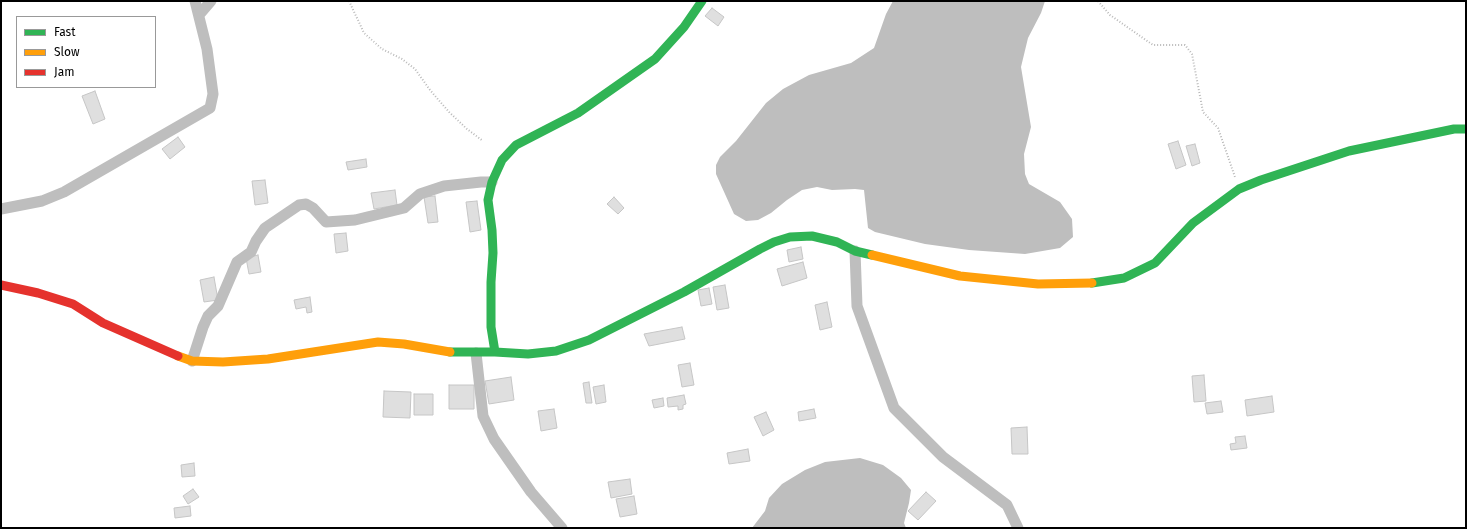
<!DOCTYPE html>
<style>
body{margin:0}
#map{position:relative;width:1467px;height:529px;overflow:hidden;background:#fff;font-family:"Fira Sans",sans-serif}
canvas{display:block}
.frame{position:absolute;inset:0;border:2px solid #000;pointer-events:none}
.legend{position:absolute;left:16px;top:16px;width:140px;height:72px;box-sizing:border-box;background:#fff;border:1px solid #999;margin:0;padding:5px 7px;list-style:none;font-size:12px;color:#000}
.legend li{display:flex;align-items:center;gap:8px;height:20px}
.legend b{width:20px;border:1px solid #999}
</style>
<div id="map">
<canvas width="1467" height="529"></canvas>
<div class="frame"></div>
<ul class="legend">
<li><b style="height:5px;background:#30b455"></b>Fast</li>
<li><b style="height:5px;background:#ff9f0a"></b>Slow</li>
<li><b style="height:5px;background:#e5322d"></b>Jam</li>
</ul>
</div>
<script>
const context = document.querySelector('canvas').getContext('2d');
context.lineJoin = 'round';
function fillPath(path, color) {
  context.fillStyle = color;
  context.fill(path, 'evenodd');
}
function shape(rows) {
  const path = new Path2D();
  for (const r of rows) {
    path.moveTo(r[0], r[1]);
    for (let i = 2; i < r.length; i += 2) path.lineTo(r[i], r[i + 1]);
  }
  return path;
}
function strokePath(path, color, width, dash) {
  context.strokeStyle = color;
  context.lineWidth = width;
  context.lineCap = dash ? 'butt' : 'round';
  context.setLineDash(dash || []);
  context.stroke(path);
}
fillPath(shape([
 [893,1,1045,1,1041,13,1028,38,1021,67,1031,127,1024,154,1025,174,1029,184,1060,202,1072,219,1073,237,1060,248,1025,254,969,250,925,244,875,232,868,228,864,190,855,189,832,190,817,187,802,190,787,200,771,213,758,220,746,221,734,214,716,174,716,165,720,157,736,141,766,103,783,89,809,75,851,63,874,48,886,14],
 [860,458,883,465,901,478,911,490,909,503,904,523,906,528,752,528,765,511,769,498,782,484,805,470,825,462]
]), '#bebebe');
const building = shape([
 [712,8,724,17,718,26,705,16,712,8],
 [95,91,105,119,93,124,82,96,95,91],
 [178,137,185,147,170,159,162,149,178,137],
 [1178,141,1186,165,1176,169,1168,144,1178,141],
 [1195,144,1200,163,1192,166,1186,146,1195,144],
 [366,159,367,167,348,170,346,162,366,159],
 [265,180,268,203,255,205,252,181,265,180],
 [395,190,397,205,374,209,371,193,395,190],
 [435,196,438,222,428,223,424,197,435,196],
 [614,197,624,208,618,214,607,204,614,197],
 [477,201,481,230,470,232,466,202,477,201],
 [346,233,348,251,336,253,334,234,346,233],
 [801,247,803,259,789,262,787,250,801,247],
 [258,255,261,272,249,274,246,258,258,255],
 [803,262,807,278,782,286,777,269,803,262],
 [214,277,218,300,204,302,200,280,214,277],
 [725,285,729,308,717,310,713,287,725,285],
 [709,288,712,304,701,306,698,290,709,288],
 [310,297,312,312,307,313,306,307,296,309,294,300,310,297],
 [827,302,832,327,820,330,815,305,827,302],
 [682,327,685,339,649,346,644,334,682,327],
 [690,363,694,385,682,387,678,365,690,363],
 [1204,375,1206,401,1194,402,1192,376,1204,375],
 [511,377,514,400,489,404,485,381,511,377],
 [589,382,592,403,586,403,583,383,589,382],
 [449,385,474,385,474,409,449,409,449,385],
 [604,385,606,402,596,404,593,387,604,385],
 [384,391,411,392,410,418,383,417,384,391],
 [414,394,433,394,433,415,414,415,414,394],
 [684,395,686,404,683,405,683,409,678,410,678,406,668,407,667,398,684,395],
 [1272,396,1274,412,1247,416,1245,400,1272,396],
 [663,398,664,406,654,408,652,400,663,398],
 [1221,401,1223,412,1207,414,1205,403,1221,401],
 [554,409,557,428,541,431,538,411,554,409],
 [814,409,816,418,799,421,798,412,814,409],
 [766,412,774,430,763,436,754,417,766,412],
 [1027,427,1028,454,1012,454,1011,428,1027,427],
 [1245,436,1247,448,1231,450,1230,444,1236,443,1235,437,1245,436],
 [748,449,750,461,729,464,727,453,748,449],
 [194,463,195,476,182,477,181,465,194,463],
 [630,479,632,494,611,498,608,482,630,479],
 [193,489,199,497,188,504,183,496,193,489],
 [926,492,936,501,918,520,908,511,926,492],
 [634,496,637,514,620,517,616,499,634,496],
 [190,506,191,516,175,518,174,508,190,506]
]);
fillPath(building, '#dfdfdf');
strokePath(building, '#c6c6c6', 1);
strokePath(shape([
 [349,1,364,33,382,49,402,59,415,69,430,90,449,112,467,129,483,141],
 [1098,1,1110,15,1153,45,1185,45,1192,54,1203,112,1218,128,1235,177]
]), '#b9b9b9', 2, [1, 2]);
strokePath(shape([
 [199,15,211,1],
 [1,209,42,201,64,192,210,108,213,94,207,49,195,1],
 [855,251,857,306,894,408,943,457,1007,505,1018,528],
 [476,353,483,416,494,439,531,492,562,528],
 [192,361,203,327,208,316,218,306,237,262,251,252,256,241,265,228,299,205,306,204,313,208,326,222,355,220,404,208,420,194,444,186,481,182,492,182]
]), '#bebebe', 11);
strokePath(shape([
 [1092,283,1124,278,1155,263,1193,223,1239,189,1261,180,1349,151,1454,129,1466,129],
 [450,352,495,352,528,354,556,351,589,340,684,292,760,249,774,242,790,237,812,236,837,242,855,251,872,255],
 [495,352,491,327,491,282,493,253,492,230,488,200,492,182,502,160,516,145,578,113,655,59,684,27,702,1]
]), '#30b455', 9);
strokePath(shape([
 [872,255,960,276,1038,284,1092,283],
 [178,356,192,361,223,362,268,359,378,342,404,344,450,352]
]), '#ff9f0a', 9);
strokePath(shape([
 [1,285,38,293,73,304,103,323,178,356]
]), '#e5322d', 9);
</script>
